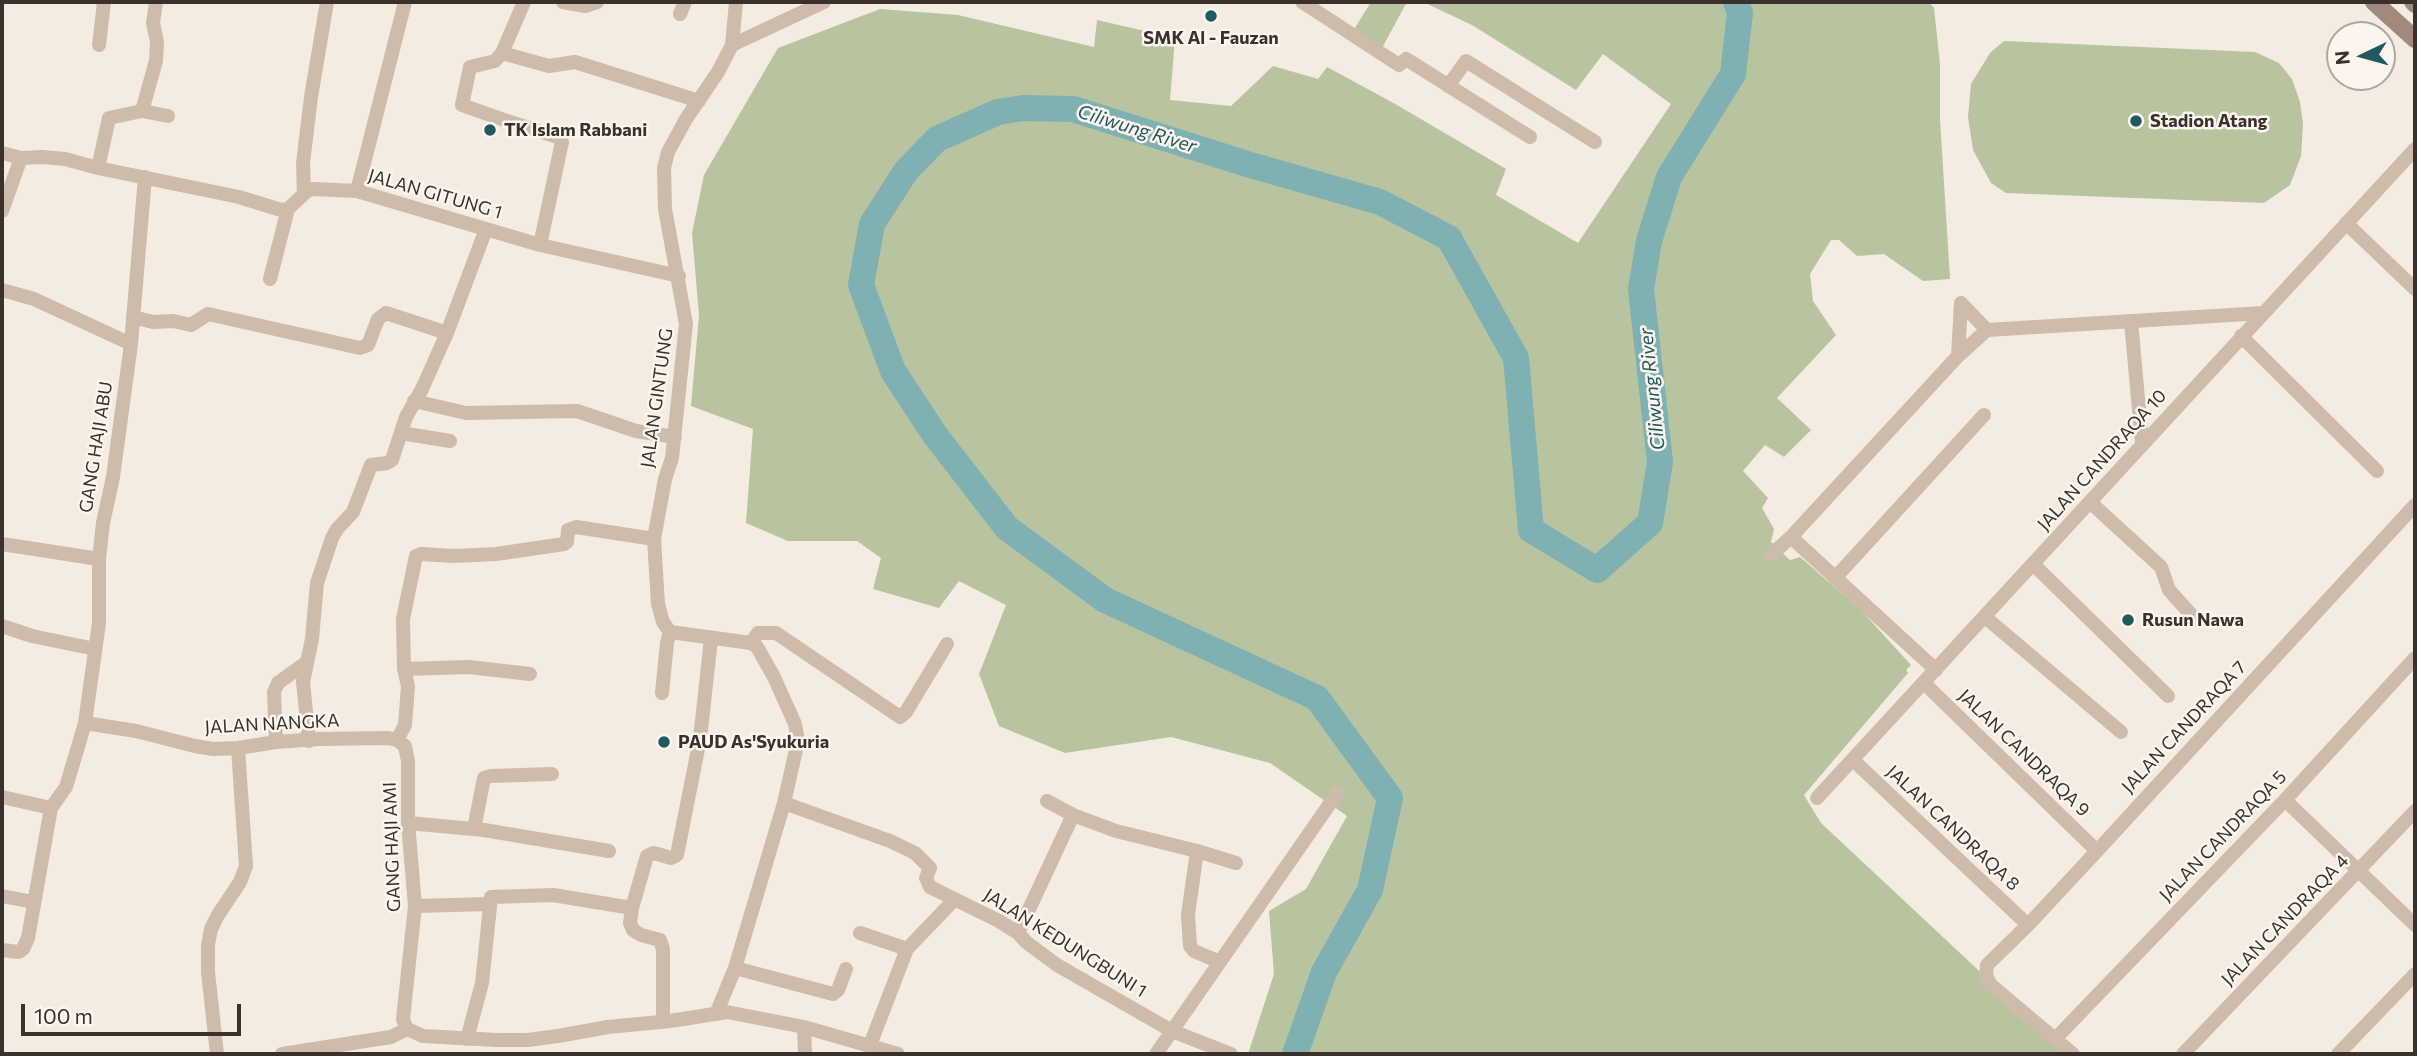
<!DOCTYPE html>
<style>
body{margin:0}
#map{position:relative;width:2417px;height:1056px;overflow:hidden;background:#f4ebe1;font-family:Commissioner,sans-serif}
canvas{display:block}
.frame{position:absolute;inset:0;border:4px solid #3b302b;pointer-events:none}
.north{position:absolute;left:2326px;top:21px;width:70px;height:70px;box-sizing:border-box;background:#fbf5ee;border:2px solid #aea6a0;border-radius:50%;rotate:265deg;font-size:19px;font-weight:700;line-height:28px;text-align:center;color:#3b302b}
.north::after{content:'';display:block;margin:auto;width:24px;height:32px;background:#1f5a5e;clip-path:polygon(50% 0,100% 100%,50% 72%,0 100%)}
.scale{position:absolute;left:21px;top:1004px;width:220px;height:32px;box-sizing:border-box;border:4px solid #3b302b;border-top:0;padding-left:9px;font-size:21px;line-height:24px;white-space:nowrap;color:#3b302b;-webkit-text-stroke:5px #fbf5ee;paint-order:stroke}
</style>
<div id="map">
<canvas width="2417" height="1056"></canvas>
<div class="frame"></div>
<div class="north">N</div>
<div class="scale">100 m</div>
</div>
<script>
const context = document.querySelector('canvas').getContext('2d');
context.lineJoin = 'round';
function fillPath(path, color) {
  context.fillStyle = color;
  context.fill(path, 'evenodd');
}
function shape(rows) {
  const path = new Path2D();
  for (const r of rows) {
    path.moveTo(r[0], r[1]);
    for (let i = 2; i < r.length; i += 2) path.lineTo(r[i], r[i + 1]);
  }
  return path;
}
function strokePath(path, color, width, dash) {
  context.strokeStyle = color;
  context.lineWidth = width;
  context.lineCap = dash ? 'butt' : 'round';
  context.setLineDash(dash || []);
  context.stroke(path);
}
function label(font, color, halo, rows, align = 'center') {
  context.font = font + ' Commissioner,sans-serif';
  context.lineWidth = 5;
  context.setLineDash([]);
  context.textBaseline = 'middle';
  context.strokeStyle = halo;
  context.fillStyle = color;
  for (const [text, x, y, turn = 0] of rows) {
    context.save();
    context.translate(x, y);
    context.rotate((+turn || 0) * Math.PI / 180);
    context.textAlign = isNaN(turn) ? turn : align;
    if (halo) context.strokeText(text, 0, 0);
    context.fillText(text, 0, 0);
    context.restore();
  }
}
fillPath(shape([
 [1371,2,1407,2,1382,48,1353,31],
 [1423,2,1929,2,1934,8,1940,64,1940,120,1950,279,1923,281,1884,254,1857,256,1839,240,1831,240,1810,274,1813,301,1836,335,1777,398,1811,430,1784,457,1765,445,1743,471,1768,498,1762,508,1774,529,1771,542,1790,560,1800,557,1859,608,1911,665,1906,670,1908,673,1804,795,1821,823,2068,1054,1248,1054,1274,974,1269,911,1306,889,1347,816,1270,763,1171,737,1065,753,999,726,979,674,1006,605,959,581,939,608,873,589,881,558,857,541,788,541,746,523,753,429,691,406,699,315,692,233,704,175,778,48,880,9,958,15,1094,47,1097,20,1175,38,1170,100,1231,106,1273,66,1318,79,1327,67,1397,105,1506,169,1496,195,1578,243,1671,104,1603,54,1576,90,1472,25],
 [2004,41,2255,52,2279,63,2292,79,2300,102,2303,124,2301,156,2290,185,2264,203,2006,193,1991,183,1973,150,1968,117,1971,84,1990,53]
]), '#b8c4a0');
strokePath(shape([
 [1295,1054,1324,972,1370,890,1390,798,1317,698,1105,600,1007,528,935,435,893,371,861,285,872,224,906,171,937,139,998,112,1023,108,1073,109,1247,164,1380,202,1449,238,1516,358,1531,530,1597,570,1650,523,1660,462,1641,289,1649,241,1669,177,1733,74,1740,13,1736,2]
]), '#7fb0b2', 26);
strokePath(shape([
 [524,2,502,53,495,61,470,67,462,105,507,121,558,137,562,142,540,245],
 [563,2,585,6,597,2],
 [1302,2,1399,65,1406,59,1530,137],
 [680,14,685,2],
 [99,45,104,2],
 [732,45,824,2],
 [502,53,549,66,575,62,699,101],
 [1448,86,1466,61,1595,142],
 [142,111,156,61,157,42,153,23,156,2],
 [2,153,21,158,42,157,65,159,98,168,239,197,281,210,288,209,307,191,313,189,357,191,540,245,679,276],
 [98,168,109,118,142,111,168,116],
 [357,191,405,2],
 [304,194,303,163,311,97,327,2],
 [2,211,21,158],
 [2346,223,2415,289],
 [270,279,288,209],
 [2,290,34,299,131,344],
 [133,317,153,322,173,321,191,325,208,314,360,348,368,345,378,319,386,313,447,333],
 [2131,321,2142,443],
 [2241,336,2377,471],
 [1958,356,1961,303,1987,330],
 [414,401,466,413,577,411,636,431,675,437],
 [401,433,450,441],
 [2090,502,2161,567,2169,590,2196,620],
 [1791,537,1936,670],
 [2,544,99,559],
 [1771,555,1791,537,1958,356,1987,330,2263,313],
 [2034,565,2168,696],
 [1835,578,1984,415],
 [1985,617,2121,732],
 [2,626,32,636,95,649],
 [751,643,758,633,776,633,900,717,906,712,947,644],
 [404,669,469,667,530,674],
 [1924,683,2097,851],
 [662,693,667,643,670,632],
 [85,723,99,623,99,559,103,523,113,477,131,344,145,177],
 [397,740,405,725,408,686,404,669,403,619,416,556,421,554,454,556,496,554,564,544,567,542,568,530,576,527,654,539],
 [397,740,405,746,408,761,408,823,415,906,403,1019,407,1029],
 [309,741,303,682,312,639,317,583,332,538,337,529,353,512,371,465,387,463,392,460,406,417,422,389,447,333,486,229],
 [276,742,274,692,278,683,307,662],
 [1853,760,2028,925],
 [2,797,51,808],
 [1817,798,2415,149],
 [2285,800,2415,925],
 [1047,801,1073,815,1116,831,1197,851,1188,915,1190,946,1194,951,1220,962],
 [784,803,890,841,915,853,930,868,926,878,930,887,999,921,1018,933,1026,942,1057,965,1172,1031,1231,1054],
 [51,808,66,787,85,723,136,731,195,746,213,749,238,748,276,742,318,739,388,738,397,740],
 [408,823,484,830,609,851],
 [474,829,484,778,491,776,552,774],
 [1197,851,1236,863],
 [2,896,33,902],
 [415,906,490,904],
 [632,908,630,923,633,930,641,935,660,940,663,949,663,1022],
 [860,933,907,949],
 [1018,933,1073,815],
 [2,950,19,952,23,949,28,938,51,808],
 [735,968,833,994,838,990,846,969],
 [716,1014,735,968,784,803,798,741,795,724,774,677,757,647,751,643,670,632,663,622,658,604,654,539,665,479,672,458,686,324,665,209,664,168,668,152,686,119,718,72,732,45,736,2],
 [804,1027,805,1054],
 [407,1029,423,1036,497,1040,528,1040,558,1036,608,1027,670,1021,727,1012,804,1027,898,1054],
 [2056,1038,2285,800,2415,658],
 [467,1039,482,983,491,897,553,895,632,908,647,856,654,853,671,858,677,855,700,739,711,639],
 [870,1045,907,949,955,899],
 [217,1054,208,972,208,945,211,929,218,915,240,882,246,866,238,748],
 [282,1054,391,1037,407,1029],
 [1156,1054,1338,792],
 [2073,1054,1991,985,1986,976,1987,965,2028,925,2097,851,2415,505],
 [2183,1054,2415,811],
 [2338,1054,2415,974]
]), '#cdbbac', 14);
strokePath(shape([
 [2374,2,2415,39],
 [2413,2,2415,4]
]), '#a18a7d', 18);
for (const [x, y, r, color] of [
 [1211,16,7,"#1f5a5e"],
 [2136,121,7,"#1f5a5e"],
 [490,130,7,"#1f5a5e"],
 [2128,620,7,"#1f5a5e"],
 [664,742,7,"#1f5a5e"]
]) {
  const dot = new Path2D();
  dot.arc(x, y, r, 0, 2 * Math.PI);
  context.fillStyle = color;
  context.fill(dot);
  strokePath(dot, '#fbf5ee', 2.5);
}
label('bold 18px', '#3b302b', '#fbf5ee', [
 ["SMK Al - Fauzan",1211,38,"center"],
 ["Stadion Atang",2150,121],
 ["TK Islam Rabbani",504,130],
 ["Rusun Nawa",2142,620],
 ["PAUD As'Syukuria",678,742]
], 'left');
label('18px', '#3b302b', '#fbf5ee', [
 ["JALAN GITUNG 1",435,194,16],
 ["JALAN GINTUNG",657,398,-82],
 ["GANG HAJI ABU",96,447,-81],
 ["JALAN CANDRAQA 10",2102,460,-48],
 ["JALAN NANGKA",272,724,-3],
 ["JALAN CANDRAQA 7",2184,727,-47],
 ["JALAN CANDRAQA 9",2024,753,44],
 ["JALAN CANDRAQA 8",1953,828,43],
 ["JALAN CANDRAQA 5",2223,836,-46],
 ["GANG HAJI AMI",392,847,-92],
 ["JALAN CANDRAQA 4",2285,920,-46],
 ["JALAN KEDUNGBUNI 1",1065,943,32]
]);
label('italic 19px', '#1f5a5e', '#fbf5ee', [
 ["Ciliwung River",1137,129,17],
 ["Ciliwung River",1652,389,-96]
]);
</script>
